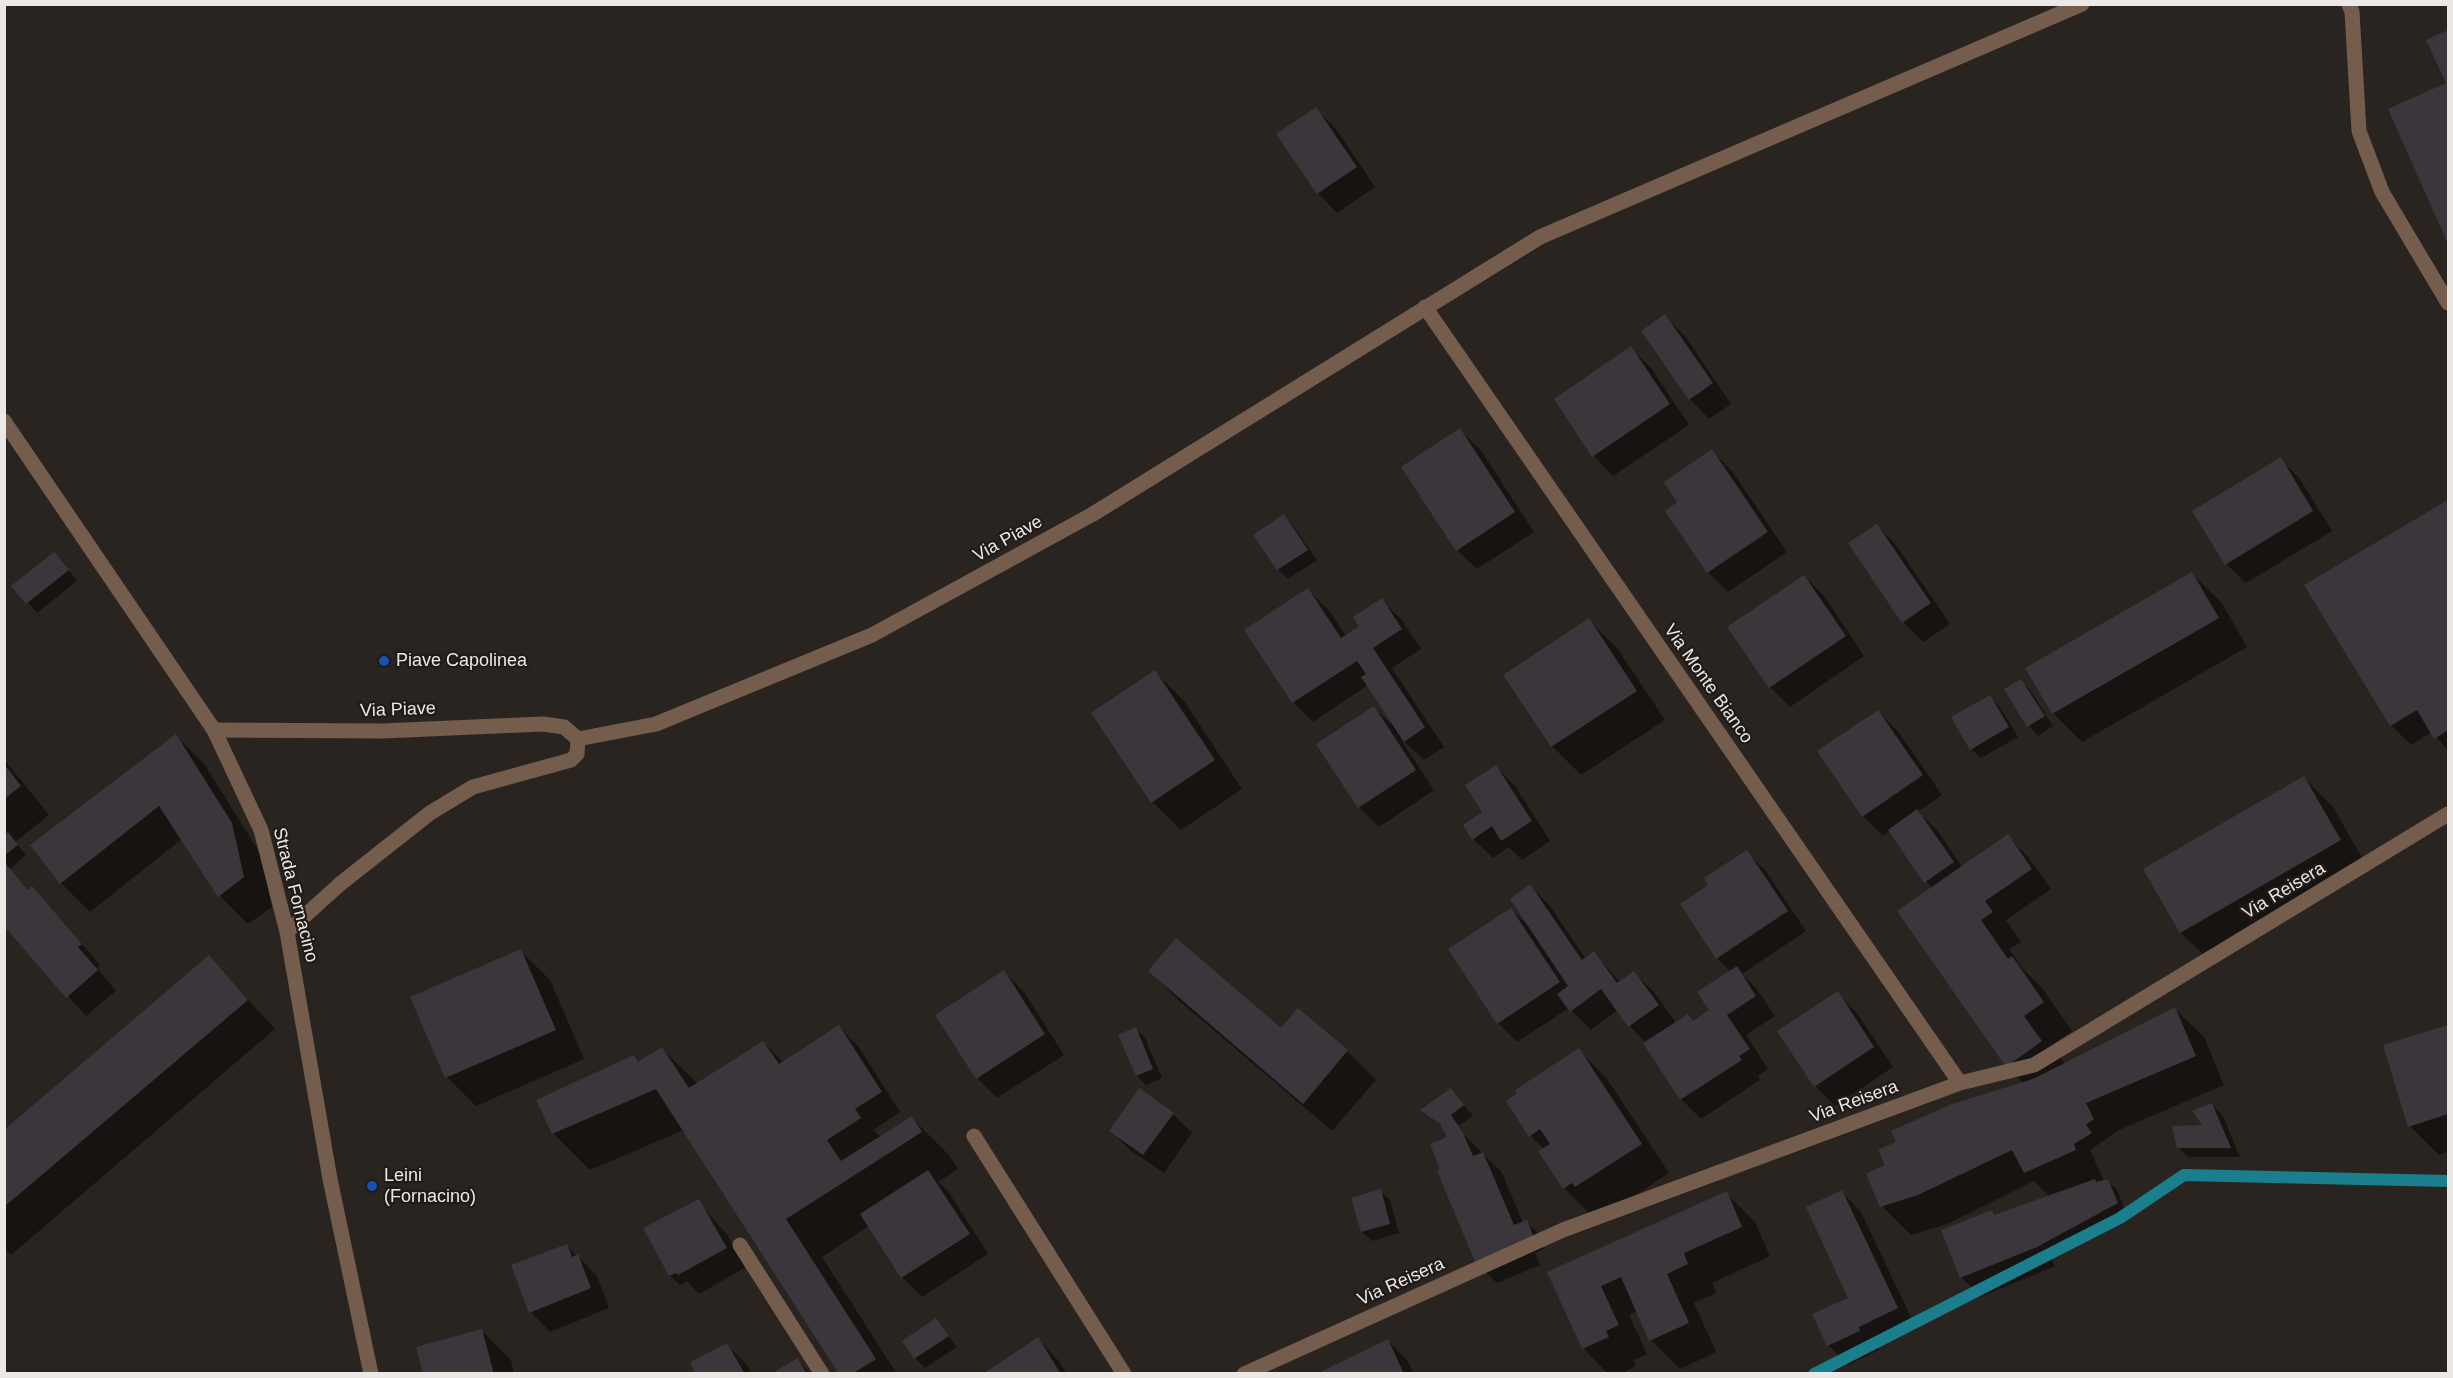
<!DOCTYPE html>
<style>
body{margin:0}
#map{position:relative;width:2453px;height:1378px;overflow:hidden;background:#2a2421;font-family:Helvetica,sans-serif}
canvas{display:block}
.frame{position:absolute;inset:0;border:6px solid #ece8e5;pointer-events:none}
</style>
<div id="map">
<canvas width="2453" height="1378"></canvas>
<div class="frame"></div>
</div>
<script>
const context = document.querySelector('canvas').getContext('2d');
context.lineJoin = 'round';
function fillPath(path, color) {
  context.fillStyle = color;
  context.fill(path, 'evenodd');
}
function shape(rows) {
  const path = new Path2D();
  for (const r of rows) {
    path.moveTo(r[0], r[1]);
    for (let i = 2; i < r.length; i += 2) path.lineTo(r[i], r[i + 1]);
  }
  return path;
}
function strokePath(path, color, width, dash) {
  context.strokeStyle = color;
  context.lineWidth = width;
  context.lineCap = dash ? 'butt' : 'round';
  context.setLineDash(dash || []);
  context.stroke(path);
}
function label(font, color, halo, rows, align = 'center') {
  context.font = font + ' Helvetica,sans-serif';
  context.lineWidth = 4.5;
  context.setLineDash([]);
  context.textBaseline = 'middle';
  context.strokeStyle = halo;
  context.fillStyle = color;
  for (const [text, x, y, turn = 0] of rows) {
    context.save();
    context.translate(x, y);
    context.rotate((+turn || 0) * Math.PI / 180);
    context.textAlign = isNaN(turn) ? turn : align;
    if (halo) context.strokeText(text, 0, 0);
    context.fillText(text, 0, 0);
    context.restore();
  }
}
fillPath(shape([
 [2448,31,2448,240,2390,110,2448,84,2428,41],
 [1316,109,1336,129,1375,187,1337,213,1318,193],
 [1665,316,1685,336,1731,404,1709,419,1690,399],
 [1631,348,1651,368,1689,425,1613,476,1594,456,1556,399],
 [1460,430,1480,449,1534,532,1477,569,1457,550],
 [1712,451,1732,471,1787,552,1728,592,1708,572,1679,503],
 [2280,459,2300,479,2332,531,2246,583,2226,564],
 [2448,501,2448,751,2432,732,2411,745,2391,725,2306,585],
 [1284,516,1293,526,1317,560,1288,579,1278,569,1255,535],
 [1877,526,1896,545,1950,624,1923,642,1903,622,1850,543],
 [63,563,77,581,37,613,14,586],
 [2192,574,2221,602,2247,647,2082,742,2053,713],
 [1804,576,1824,596,1864,656,1790,707,1770,687],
 [1308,590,1328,609,1346,636,1361,626,1381,600,1401,619,1421,649,1392,668,1444,747,1424,760,1400,738,1434,790,1379,827,1359,807,1374,708,1398,730,1368,685,1313,722,1293,702,1246,631],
 [1588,620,1617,648,1665,720,1581,775,1552,746],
 [1155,672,1184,701,1242,789,1181,830,1152,802],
 [2021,681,2030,690,2053,726,2038,736,2029,726],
 [1990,697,1999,706,2018,737,1981,758,1971,749],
 [1878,712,1898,731,1942,795,1918,812,1937,830,1963,868,2008,836,2027,856,2051,889,2006,920,2021,942,2009,949,2022,968,2041,987,2072,1031,2052,1045,2065,1064,2175,1009,2204,1037,2224,1085,2119,1130,2090,1150,2104,1181,2107,1181,2117,1190,2126,1213,2050,1254,2055,1266,1981,1297,1961,1277,1991,1211,1995,1215,2049,1196,2034,1181,1947,1224,1911,1235,1882,1206,1887,1165,2024,1083,2007,1066,1932,889,1890,831,1883,836,1863,816],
 [176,736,205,765,260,853,272,907,248,924,220,896,182,839,90,912,61,883],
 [4,759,49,815,15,842,26,855,9,870,29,890,32,888,51,908,100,965,97,968,116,991,86,1016,4,924],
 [1496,767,1515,786,1550,841,1522,860,1509,847,1493,858,1473,839,1484,812],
 [2304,778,2333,807,2369,870,2210,961,2181,933,2145,870],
 [1746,852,1766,871,1806,931,1742,974,1756,988,1775,1016,1746,1035,1768,1069,1758,1076,1760,1080,1701,1119,1681,1099,1646,1043,1630,1026,1618,1010,1591,1030,1569,1008,1517,1042,1498,1023,1511,910,1530,927,1530,886,1550,906,1586,959,1594,953,1620,982,1634,973,1654,992,1676,1023,1688,1016,1694,1022,1711,1010,1731,972,1717,958,1710,886],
 [521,951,550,980,584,1059,476,1106,447,1077,412,998],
 [209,957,275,1029,11,1255,4,1248,4,1132],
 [1150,971,1281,1030,1298,1010,1347,1051,1376,1080,1332,1131,1178,1000],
 [1004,972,1024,992,1064,1055,997,1098,977,1078],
 [1837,993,1857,1013,1893,1067,1835,1106,1815,1086],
 [839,1027,859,1047,900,1112,873,1130,881,1137,912,1118,949,1155,958,1169,938,1182,948,1191,988,1254,922,1297,902,1277,869,1226,822,1257,897,1374,841,1374,684,1130,590,1170,553,1133,634,1057,639,1063,662,1049,698,1084,763,1042,784,1063],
 [2448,1027,2448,1152,2439,1155,2410,1126,2385,1046],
 [1136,1029,1145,1038,1162,1078,1146,1085,1137,1076],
 [1579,1050,1607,1079,1669,1173,1606,1215,1593,1217,1564,1188,1544,1149,1531,1136],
 [1451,1090,1473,1116,1460,1125,1461,1128,1458,1124,1456,1126,1502,1173,1523,1223,1526,1222,1536,1231,1544,1249,1535,1253,1540,1265,1497,1283,1477,1264,1442,1170,1450,1137,1444,1128,1422,1110],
 [2212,1105,2222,1114,2240,1157,2188,1157,2178,1147,2205,1127],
 [1173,1114,1192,1133,1164,1173,1130,1150,1111,1131],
 [1380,1191,1390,1200,1399,1233,1372,1241,1362,1232],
 [1842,1192,1861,1212,1916,1328,1877,1346,1879,1350,1848,1365,1828,1345,1850,1298],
 [1726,1193,1755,1222,1770,1256,1712,1283,1716,1293,1694,1303,1716,1352,1680,1369,1651,1340,1638,1311,1629,1315,1647,1354,1633,1360,1636,1366,1620,1374,1608,1374,1583,1348,1549,1273],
 [698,1201,728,1236,745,1268,699,1294,687,1281,680,1285,670,1276,645,1228],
 [567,1246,597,1276,609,1308,550,1332,531,1312],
 [936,1320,957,1347,925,1368,915,1358,904,1341],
 [482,1331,511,1360,514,1374,425,1374],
 [1038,1339,1057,1359,1067,1374,986,1374],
 [1388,1341,1408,1361,1414,1374,1319,1374],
 [726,1344,746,1364,752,1374,697,1374],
 [797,1360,811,1374,774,1374]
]), '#0007');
strokePath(shape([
 [1814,1374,2120,1218,2184,1175,2448,1181]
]), '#1a7e8d', 12);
fillPath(shape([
 [2448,30,2448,244,2388,109,2446,83,2426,40],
 [1316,107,1357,167,1317,194,1276,134],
 [1665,314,1713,383,1689,400,1641,331],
 [1631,346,1670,404,1592,457,1554,399],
 [1460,428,1515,512,1456,551,1401,467],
 [1712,449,1768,532,1707,573,1665,511,1677,502,1664,482],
 [2281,457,2313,511,2225,565,2192,511],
 [2448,500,2448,730,2434,739,2417,710,2390,726,2304,585],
 [1284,514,1308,550,1277,570,1253,535],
 [1877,524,1931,603,1902,623,1848,543],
 [54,552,69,570,26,604,11,586],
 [2192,572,2219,618,2052,714,2025,668],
 [1804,575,1846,636,1769,688,1727,627],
 [1308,588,1341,638,1359,626,1353,617,1382,598,1402,629,1373,648,1425,727,1404,742,1361,677,1366,674,1357,661,1292,703,1244,630],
 [1589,618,1637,691,1551,747,1503,675],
 [1155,670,1215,760,1151,803,1091,713],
 [2021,679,2045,716,2027,727,2004,689],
 [1990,695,2009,727,1970,750,1951,717],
 [1374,706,1416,770,1358,808,1316,744],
 [1878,710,1923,775,1862,817,1817,751],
 [176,734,232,823,244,877,218,897,159,806,60,884,30,845],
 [4,764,21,786,4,799],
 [1496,765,1532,821,1501,841,1492,826,1472,840,1463,825,1482,812,1465,785],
 [2304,776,2341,840,2180,933,2143,869],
 [1917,809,1954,862,1924,883,1888,830],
 [8,832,18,845,4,856,4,835],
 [2008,834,2032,869,1985,901,1993,912,1981,920,2008,959,2012,956,2044,1002,2024,1016,2042,1041,2006,1067,1897,911],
 [1747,850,1788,911,1716,959,1680,904,1708,885,1704,878],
 [6,864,28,890,32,886,82,944,78,947,98,970,66,998,4,926],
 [1530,884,1582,960,1594,951,1617,983,1634,971,1659,1005,1628,1027,1601,989,1570,1012,1557,994,1568,986,1510,899],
 [1511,908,1560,982,1497,1024,1448,949],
 [1176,938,1281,1028,1298,1008,1348,1050,1303,1104,1148,971],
 [521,949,556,1030,445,1078,410,997],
 [209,955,248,1000,4,1207,4,1130],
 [1737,966,1756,996,1727,1015,1750,1049,1739,1056,1742,1060,1680,1100,1643,1043,1688,1014,1693,1021,1709,1010,1697,992],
 [1004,970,1045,1034,976,1079,935,1015],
 [1838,991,1874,1047,1814,1087,1777,1031],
 [2175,1007,2196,1056,2086,1103,2094,1119,2086,1125,2092,1133,2074,1144,2076,1150,2024,1173,2012,1150,1918,1195,1880,1207,1866,1174,1885,1165,1878,1150,1896,1142,1891,1131,1952,1104,2033,1079],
 [839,1025,882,1092,855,1109,861,1118,827,1140,841,1161,912,1116,922,1132,786,1219,876,1359,852,1374,839,1374,656,1089,552,1134,536,1100,634,1055,638,1062,662,1047,689,1088,763,1041,779,1064],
 [2448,1025,2448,1114,2408,1127,2383,1045],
 [1136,1027,1153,1069,1136,1076,1118,1035],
 [1579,1048,1642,1144,1575,1187,1572,1183,1563,1189,1538,1151,1550,1144,1540,1129,1529,1137,1506,1101,1517,1093,1515,1090],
 [1139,1088,1174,1113,1143,1155,1109,1131],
 [1451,1088,1464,1105,1451,1115,1462,1131,1473,1156,1483,1152,1514,1225,1527,1220,1535,1240,1476,1264,1437,1171,1440,1169,1430,1144,1447,1137,1440,1124,1420,1110],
 [2212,1103,2231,1148,2177,1148,2172,1126,2202,1125,2192,1111],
 [928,1170,970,1234,901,1278,860,1214],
 [2095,1179,2096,1182,2108,1179,2118,1203,2037,1247,1960,1278,1941,1230,1992,1210,1994,1215],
 [1381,1189,1390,1224,1361,1232,1351,1198],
 [1842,1190,1898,1308,1859,1327,1860,1331,1827,1346,1812,1314,1848,1298,1806,1207],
 [1727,1191,1742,1227,1684,1253,1688,1264,1667,1274,1689,1323,1649,1341,1621,1277,1601,1286,1619,1325,1606,1331,1609,1337,1582,1349,1547,1272],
 [699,1199,727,1248,678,1275,676,1273,669,1276,643,1228],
 [567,1244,572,1257,578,1254,591,1288,529,1313,511,1265],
 [936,1318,949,1336,914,1359,902,1341],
 [482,1329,494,1374,423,1374,416,1347],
 [1038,1337,1061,1374,983,1374],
 [1388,1339,1404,1374,1316,1374],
 [727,1343,745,1374,695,1374,690,1362],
 [797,1358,807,1374,771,1374]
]), '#3b363c');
strokePath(shape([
 [2349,4,2352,12,2359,131,2382,192,2448,303]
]), '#755d4d', 15);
strokePath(shape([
 [1425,307,1960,1083],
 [214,730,382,731,543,724,564,727,578,739,577,754,571,760,473,787,430,813,340,884,287,932],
 [578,739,656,724,872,635,1093,514,1540,237,2082,4],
 [974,1136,1124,1374],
 [740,1245,822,1374],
 [1244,1374,1563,1230,1960,1083,2034,1065,2448,814]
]), '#755d4d', 15);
strokePath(shape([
 [4,421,214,730,261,830,287,932,330,1179,371,1374]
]), '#755d4d', 15);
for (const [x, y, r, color] of [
 [384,661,6,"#1a4fb4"],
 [372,1186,6,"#1a4fb4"]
]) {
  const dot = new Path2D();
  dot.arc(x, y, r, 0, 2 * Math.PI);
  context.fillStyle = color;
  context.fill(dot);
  strokePath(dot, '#211b18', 2);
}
label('18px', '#ece8e5', '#211b18', [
 ["Via Piave",1008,539,-29],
 ["Via Monte Bianco",1708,684,55],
 ["Via Piave",398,710,-2],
 ["Via Reisera",2284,891,-31],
 ["Strada Fornacino",295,895,76],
 ["Via Reisera",1854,1102,-20],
 ["Via Reisera",1401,1282,-24]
]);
label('18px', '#ece8e5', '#211b18', [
 ["Piave Capolinea",396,661],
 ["Leini",384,1176],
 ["(Fornacino)",384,1197]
], 'left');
</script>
